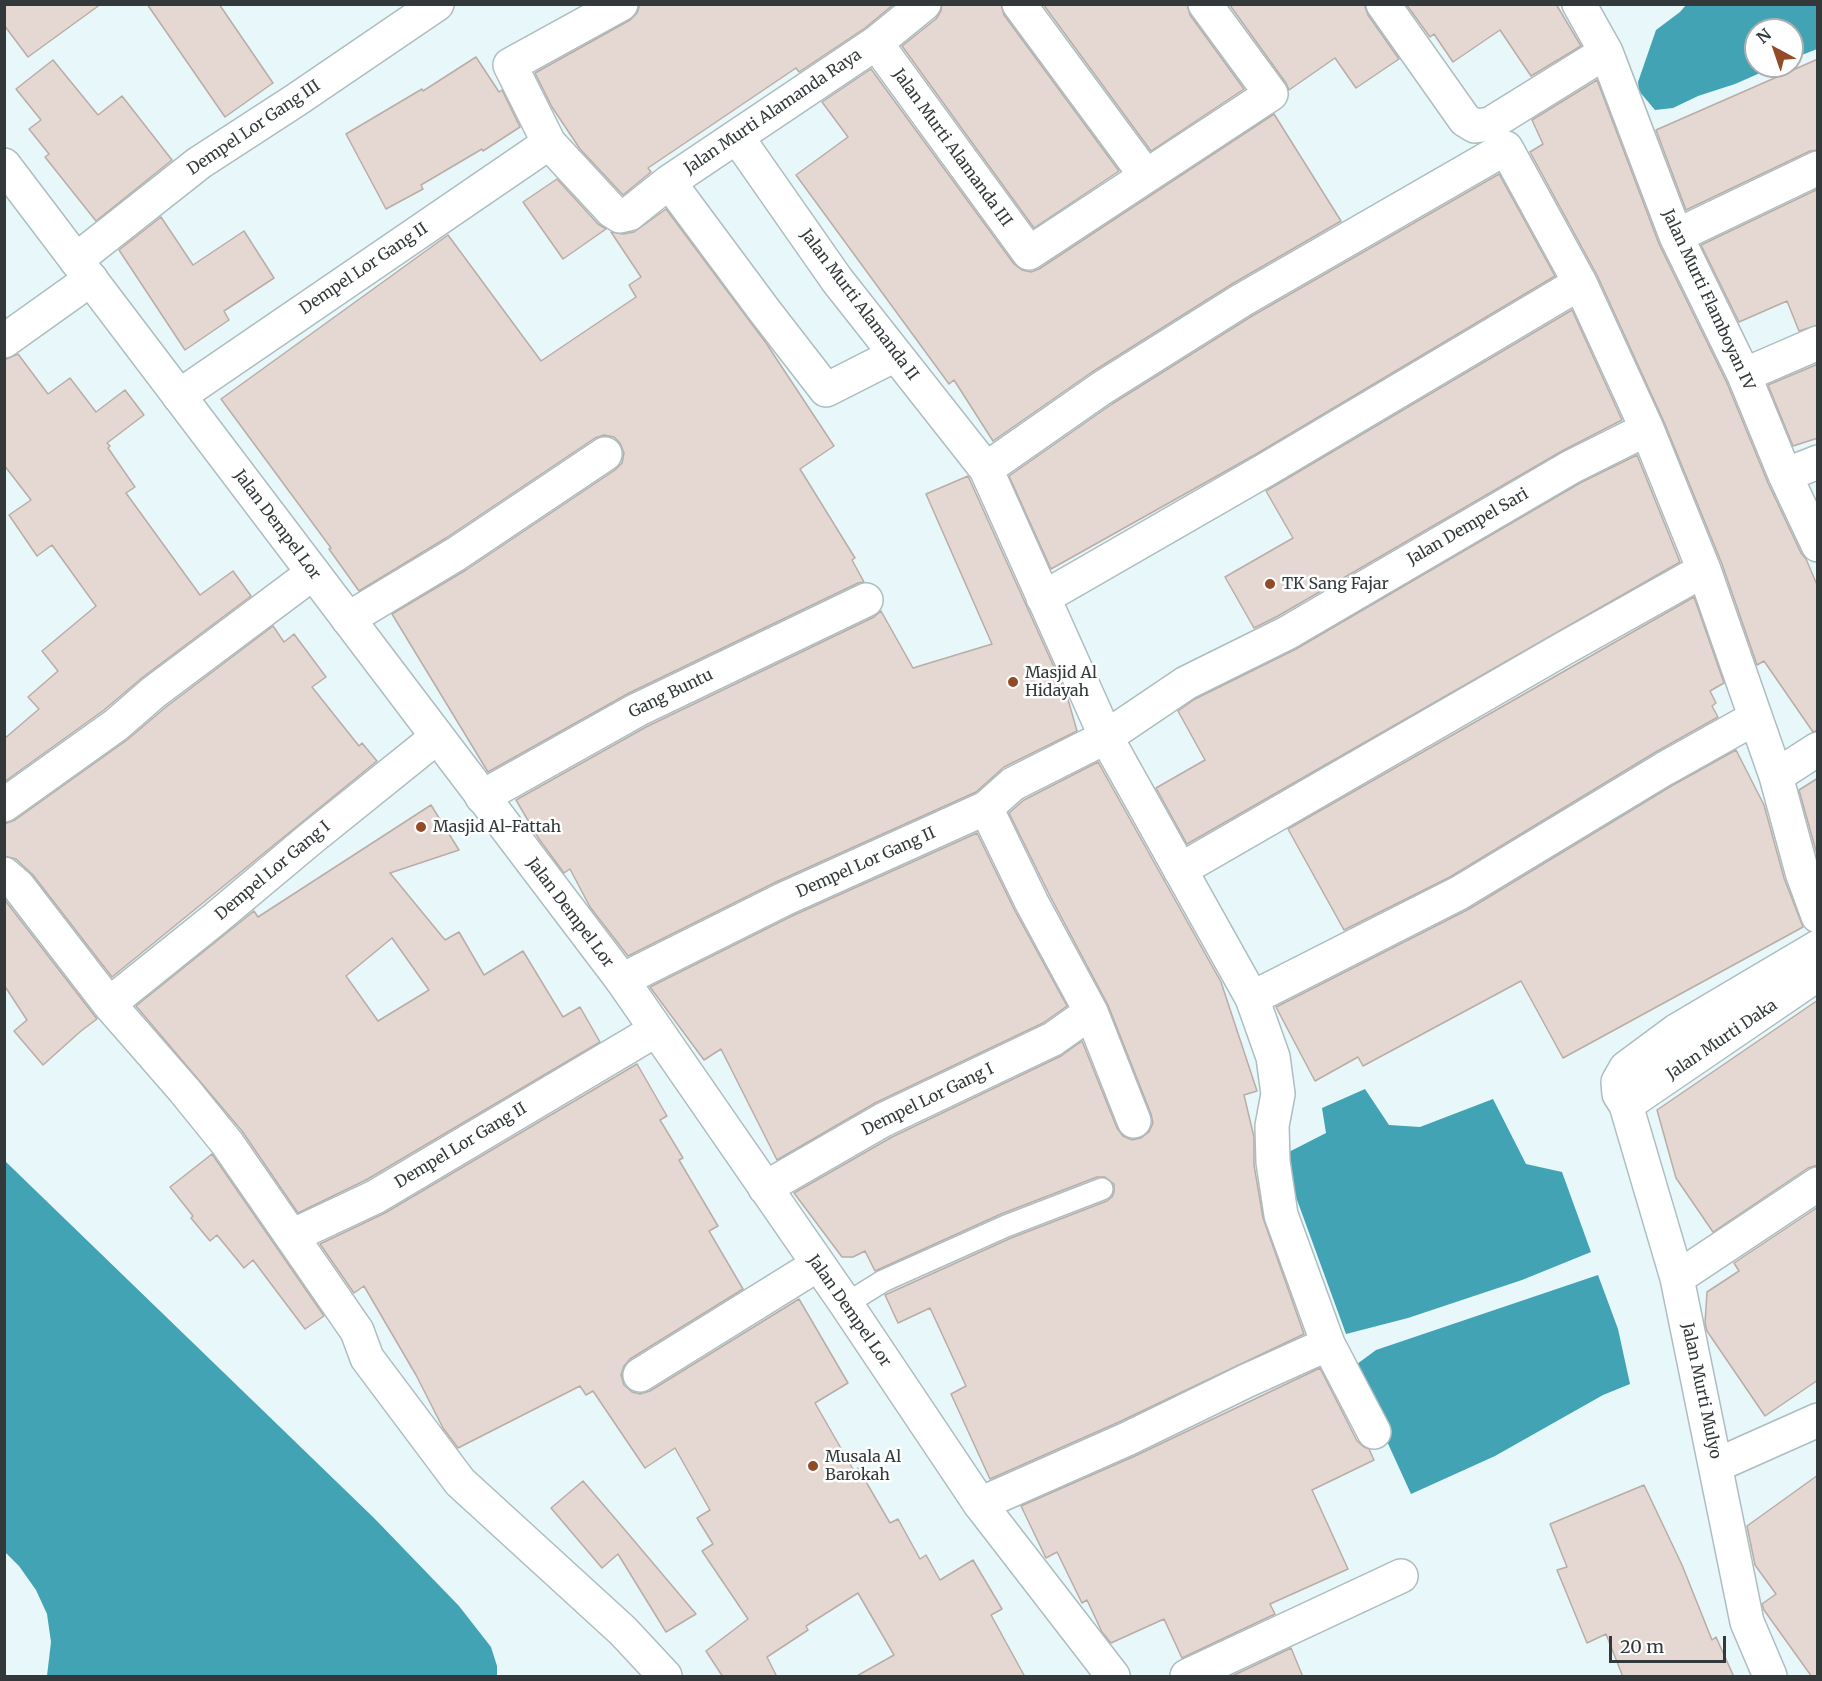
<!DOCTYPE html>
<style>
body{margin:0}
#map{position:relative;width:1822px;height:1681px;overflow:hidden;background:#e7f7fa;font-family:Merriweather,serif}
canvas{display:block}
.frame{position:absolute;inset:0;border:6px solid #33393a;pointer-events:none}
.north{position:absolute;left:1744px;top:18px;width:60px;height:60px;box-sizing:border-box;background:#fff;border:2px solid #adb0b0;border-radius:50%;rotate:320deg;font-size:16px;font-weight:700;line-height:24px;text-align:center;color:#33393a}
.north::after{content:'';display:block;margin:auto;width:21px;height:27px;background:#924b26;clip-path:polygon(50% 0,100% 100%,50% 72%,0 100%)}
.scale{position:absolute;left:1609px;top:1636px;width:117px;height:27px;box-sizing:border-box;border:3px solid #33393a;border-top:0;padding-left:8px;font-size:18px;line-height:21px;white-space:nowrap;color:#33393a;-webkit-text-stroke:4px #fff;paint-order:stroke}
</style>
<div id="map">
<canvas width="1822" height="1681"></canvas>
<div class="frame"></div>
<div class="north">N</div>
<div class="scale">20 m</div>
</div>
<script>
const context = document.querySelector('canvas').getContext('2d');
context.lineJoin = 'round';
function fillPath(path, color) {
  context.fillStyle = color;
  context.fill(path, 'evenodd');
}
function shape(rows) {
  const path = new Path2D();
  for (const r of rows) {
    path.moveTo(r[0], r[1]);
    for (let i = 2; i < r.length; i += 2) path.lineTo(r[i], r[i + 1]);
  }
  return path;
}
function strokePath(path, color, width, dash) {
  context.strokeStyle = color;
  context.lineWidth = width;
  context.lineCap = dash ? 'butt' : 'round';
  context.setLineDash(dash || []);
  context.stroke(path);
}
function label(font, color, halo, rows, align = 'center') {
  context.font = font + ' Merriweather,serif';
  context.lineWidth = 5;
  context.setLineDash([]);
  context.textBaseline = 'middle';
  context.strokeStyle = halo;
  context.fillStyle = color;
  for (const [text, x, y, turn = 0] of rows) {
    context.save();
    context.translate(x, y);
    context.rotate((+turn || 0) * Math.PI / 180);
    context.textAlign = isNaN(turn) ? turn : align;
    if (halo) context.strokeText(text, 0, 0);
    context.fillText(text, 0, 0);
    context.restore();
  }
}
fillPath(shape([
 [1686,5,1817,5,1817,49,1792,59,1792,30,1756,30,1756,66,1776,66,1735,84,1698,96,1673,108,1655,110,1639,91,1638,82,1656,30,1680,12],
 [1365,1089,1389,1125,1420,1127,1493,1099,1526,1164,1562,1172,1591,1252,1522,1280,1408,1318,1346,1334,1281,1156,1326,1133,1322,1108],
 [5,1161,374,1518,459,1606,491,1647,497,1666,497,1676,47,1676,51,1642,47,1614,36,1590,19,1566,5,1552],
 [1598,1275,1618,1329,1630,1384,1603,1395,1495,1456,1411,1494,1353,1367,1376,1350]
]), '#42a3b4');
const building = shape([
 [4,4,101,4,28,57,4,25,4,4],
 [147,4,219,4,273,83,225,117,147,4],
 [640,4,894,4,865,28,799,72,796,68,648,168,651,172,623,195,580,149,552,107,535,73,630,20,637,13,640,4],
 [942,4,1001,4,1004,15,1119,171,1034,228,902,46,936,19,941,11,942,4],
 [1043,4,1187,4,1190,15,1244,89,1151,151,1043,4],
 [1229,4,1364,4,1368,15,1399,59,1356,88,1335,58,1289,90,1286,83,1229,4],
 [1406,4,1556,4,1581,46,1531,76,1500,30,1453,62,1434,34,1430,37,1406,4],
 [476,57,499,92,502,90,520,127,483,151,482,149,421,185,423,189,386,209,346,134,422,89,423,91,476,57],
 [1818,59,1818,150,1810,151,1686,210,1656,130,1818,59],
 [53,60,98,115,122,96,172,160,96,221,45,157,49,154,29,129,41,120,16,89,53,60],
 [871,69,1014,264,1022,270,1031,272,1039,269,1274,114,1341,221,1232,284,1092,372,993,441,954,380,949,384,796,175,848,137,822,102,871,69],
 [1597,80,1659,244,1727,383,1768,483,1801,553,1806,559,1818,587,1818,730,1813,732,1764,661,1757,665,1722,564,1664,422,1597,275,1530,152,1543,144,1532,120,1597,80],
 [1499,174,1555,276,1258,453,1051,569,1009,476,1112,404,1252,316,1499,174],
 [557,179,598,224,606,229,563,259,523,202,557,179],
 [1818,189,1818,325,1799,331,1787,301,1739,322,1701,245,1818,189],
 [666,209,766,343,834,446,800,469,855,558,852,560,864,582,858,583,629,693,488,772,392,614,466,570,615,470,622,463,624,453,620,443,614,437,604,435,595,438,446,538,359,591,329,549,331,548,221,399,448,235,541,361,636,297,629,285,641,277,611,232,623,234,634,232,666,209],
 [161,217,193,265,244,231,274,278,224,311,229,320,185,350,119,250,161,217],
 [1572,310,1622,420,1562,451,1278,616,1254,628,1225,577,1293,538,1266,491,1572,310],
 [18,354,48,394,70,378,96,412,125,390,144,415,107,443,110,446,108,448,135,487,126,493,200,595,233,571,251,596,143,677,104,710,4,782,4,739,39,709,28,697,58,671,42,651,96,606,52,545,37,556,9,515,31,500,4,465,4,360,18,354],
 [1818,364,1818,438,1793,446,1768,385,1818,364],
 [1637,455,1680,562,1187,844,1156,788,1205,760,1178,711,1195,699,1296,649,1580,483,1637,455],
 [968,476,1067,696,1077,731,1004,767,976,792,776,882,628,956,590,907,570,869,564,873,539,839,516,800,646,727,874,617,881,611,913,668,992,644,926,494,968,476],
 [1694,597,1724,683,1710,691,1716,703,1712,706,1718,717,1654,753,1450,877,1344,930,1288,829,1694,597],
 [273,626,284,642,294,634,326,677,312,687,359,746,362,743,377,761,112,977,33,875,16,859,4,856,4,824,15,820,127,740,166,707,273,626],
 [1736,750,1764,805,1784,878,1803,927,1563,1058,1521,981,1363,1066,1358,1057,1315,1081,1276,1007,1469,909,1673,785,1736,750],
 [1098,762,1221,982,1257,1091,1244,1095,1254,1137,1254,1165,1263,1218,1304,1334,1119,1422,990,1479,951,1394,966,1386,930,1308,898,1323,885,1295,1011,1238,1107,1201,1112,1197,1114,1192,1114,1184,1105,1177,1097,1177,1001,1214,875,1271,865,1251,853,1257,842,1257,794,1193,892,1137,1061,1056,1082,1041,1117,1128,1123,1136,1132,1140,1141,1138,1149,1132,1153,1123,1151,1114,1108,1005,1049,894,1009,813,1024,800,1098,762],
 [1818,778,1818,858,1799,790,1818,778],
 [431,805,459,850,390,873,445,940,459,932,484,975,523,951,563,1017,580,1007,600,1042,366,1180,298,1213,242,1131,136,1006,254,911,258,917,431,805],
 [392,938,429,990,378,1021,346,976,392,938],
 [977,833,1015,911,1067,1006,1043,1023,875,1103,777,1160,721,1049,704,1060,650,987,792,916,977,833],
 [4,899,97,1019,81,1031,43,1065,14,1031,27,1020,4,985,4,899],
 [1818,1000,1818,1165,1808,1168,1713,1232,1676,1178,1657,1110,1818,1000],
 [637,1064,667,1116,660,1120,683,1158,679,1160,718,1226,709,1231,743,1289,630,1359,624,1366,621,1375,624,1385,632,1392,640,1394,650,1391,799,1299,848,1383,815,1403,854,1471,858,1468,890,1523,898,1519,920,1559,926,1555,940,1580,973,1560,1002,1609,991,1615,1025,1677,855,1677,894,1655,858,1593,806,1626,808,1630,767,1657,777,1677,723,1677,706,1651,748,1619,702,1551,713,1544,697,1518,710,1510,675,1448,645,1468,593,1391,586,1395,580,1386,458,1448,443,1428,416,1375,364,1286,354,1293,320,1244,385,1213,637,1064],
 [212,1154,324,1316,305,1329,253,1260,244,1268,217,1235,210,1241,191,1218,193,1216,170,1187,212,1154],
 [1818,1207,1818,1380,1765,1416,1707,1331,1705,1323,1707,1292,1739,1271,1734,1263,1818,1207],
 [1320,1368,1357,1441,1364,1447,1369,1449,1374,1460,1312,1490,1348,1569,1270,1604,1275,1614,1182,1658,1164,1619,1111,1643,1102,1632,1087,1600,1082,1603,1057,1552,1046,1558,1021,1506,1135,1456,1320,1368],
 [1818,1475,1818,1677,1812,1677,1764,1610,1762,1604,1776,1594,1755,1565,1747,1526,1818,1475],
 [583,1481,625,1530,696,1614,666,1632,618,1554,602,1568,551,1508,583,1481],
 [1644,1485,1682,1565,1712,1640,1716,1637,1734,1677,1623,1677,1606,1634,1587,1643,1557,1570,1567,1567,1550,1524,1644,1485],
 [1291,1648,1303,1677,1230,1677,1291,1648]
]);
fillPath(building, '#e5d7d1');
strokePath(building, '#baaca6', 1.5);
const service = shape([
 [846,1304,883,1281,1006,1226,1102,1189]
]);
const minor = shape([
 [621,4,510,65,549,143,612,211,620,216,629,214,669,182,876,43,924,4],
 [1019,4,1146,176],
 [1383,4,1465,120,1475,126,1490,124,1606,52],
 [1579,4,1606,52,1676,236,1744,375,1785,475,1818,545],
 [876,43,1029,253,1271,94,1205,4],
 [737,137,837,280,986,469,1106,737,1252,998,1273,1057,1278,1094,1272,1126,1273,1162,1281,1215,1328,1344,1374,1432],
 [669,182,764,310,826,390,895,355],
 [1676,236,1818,168],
 [76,260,199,163,296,100,437,4],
 [4,341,91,279],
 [1744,375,1818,343],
 [179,396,549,143],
 [986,469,1102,388,1242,300,1506,148,1580,283,1647,429,1704,570,1776,776,1802,872,1818,916],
 [1785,475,1818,462],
 [1043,598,1267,469,1580,283],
 [348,619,456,554,605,454],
 [1776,776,1818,749],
 [482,797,637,710,866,600],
 [4,805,116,725,154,692,313,573],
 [986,808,1032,903,1091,1012,1134,1121],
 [1180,870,1563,649,1704,570],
 [4,874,18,886,109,1004,184,1090,227,1143,357,1331,367,1358,460,1482,623,1631,665,1676],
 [622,980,784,899,986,808,1013,784,1106,737,1186,683,1287,633,1571,467,1647,429],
 [1252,998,1459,893,1664,769,1755,718],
 [109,1004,216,918,309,840,437,737],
 [1626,1105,1818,974],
 [765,1188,883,1120,1053,1039,1091,1012],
 [292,1236,375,1197,656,1030],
 [1677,1278,1818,1184],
 [640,1375,817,1265],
 [1717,1465,1818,1420],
 [980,1504,1127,1439,1246,1381,1328,1344],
 [1187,1676,1401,1576],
 [1770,1676,1747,1622,1677,1278,1626,1105,1619,1094,1618,1082,1626,1068,1676,1031,1818,947]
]);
const tertiary = shape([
 [4,165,622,980,846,1304,980,1504,1113,1676]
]);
strokePath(service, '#adbdc0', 24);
strokePath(minor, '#adbdc0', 36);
strokePath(tertiary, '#adbdc0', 36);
strokePath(service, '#fff', 21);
strokePath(minor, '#fff', 33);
strokePath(tertiary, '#fff', 33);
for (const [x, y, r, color] of [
 [1270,584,6,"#924b26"],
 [1013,682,6,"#924b26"],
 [421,827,6,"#924b26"],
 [813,1466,6,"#924b26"]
]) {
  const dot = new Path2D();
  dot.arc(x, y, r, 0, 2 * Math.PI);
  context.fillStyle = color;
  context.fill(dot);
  strokePath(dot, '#fff', 2);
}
label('16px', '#33393a', '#fff', [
 ["Jalan Murti Alamanda Raya",773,112,-34],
 ["Dempel Lor Gang III",254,128,-34],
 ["Jalan Murti Alamanda III",952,148,54],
 ["Dempel Lor Gang II",364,269,-34],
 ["Jalan Murti Flamboyan IV",1708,300,65],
 ["Jalan Murti Alamanda II",859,305,53],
 ["Jalan Dempel Lor",277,525,53],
 ["Jalan Dempel Sari",1468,527,-30],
 ["Gang Buntu",671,694,-26],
 ["Dempel Lor Gang II",866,863,-24],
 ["Dempel Lor Gang I",273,871,-40],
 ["Jalan Dempel Lor",570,913,53],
 ["Jalan Murti Daka",1722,1040,-34],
 ["Dempel Lor Gang I",928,1100,-26],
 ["Dempel Lor Gang II",461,1146,-31],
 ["Jalan Dempel Lor",849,1311,55],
 ["Jalan Murti Mulyo",1701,1391,78]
]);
label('16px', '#33393a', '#fff', [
 ["TK Sang Fajar",1282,584],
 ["Masjid Al",1025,673],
 ["Hidayah",1025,691],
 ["Masjid Al-Fattah",433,827],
 ["Musala Al",825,1457],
 ["Barokah",825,1475]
], 'left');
</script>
